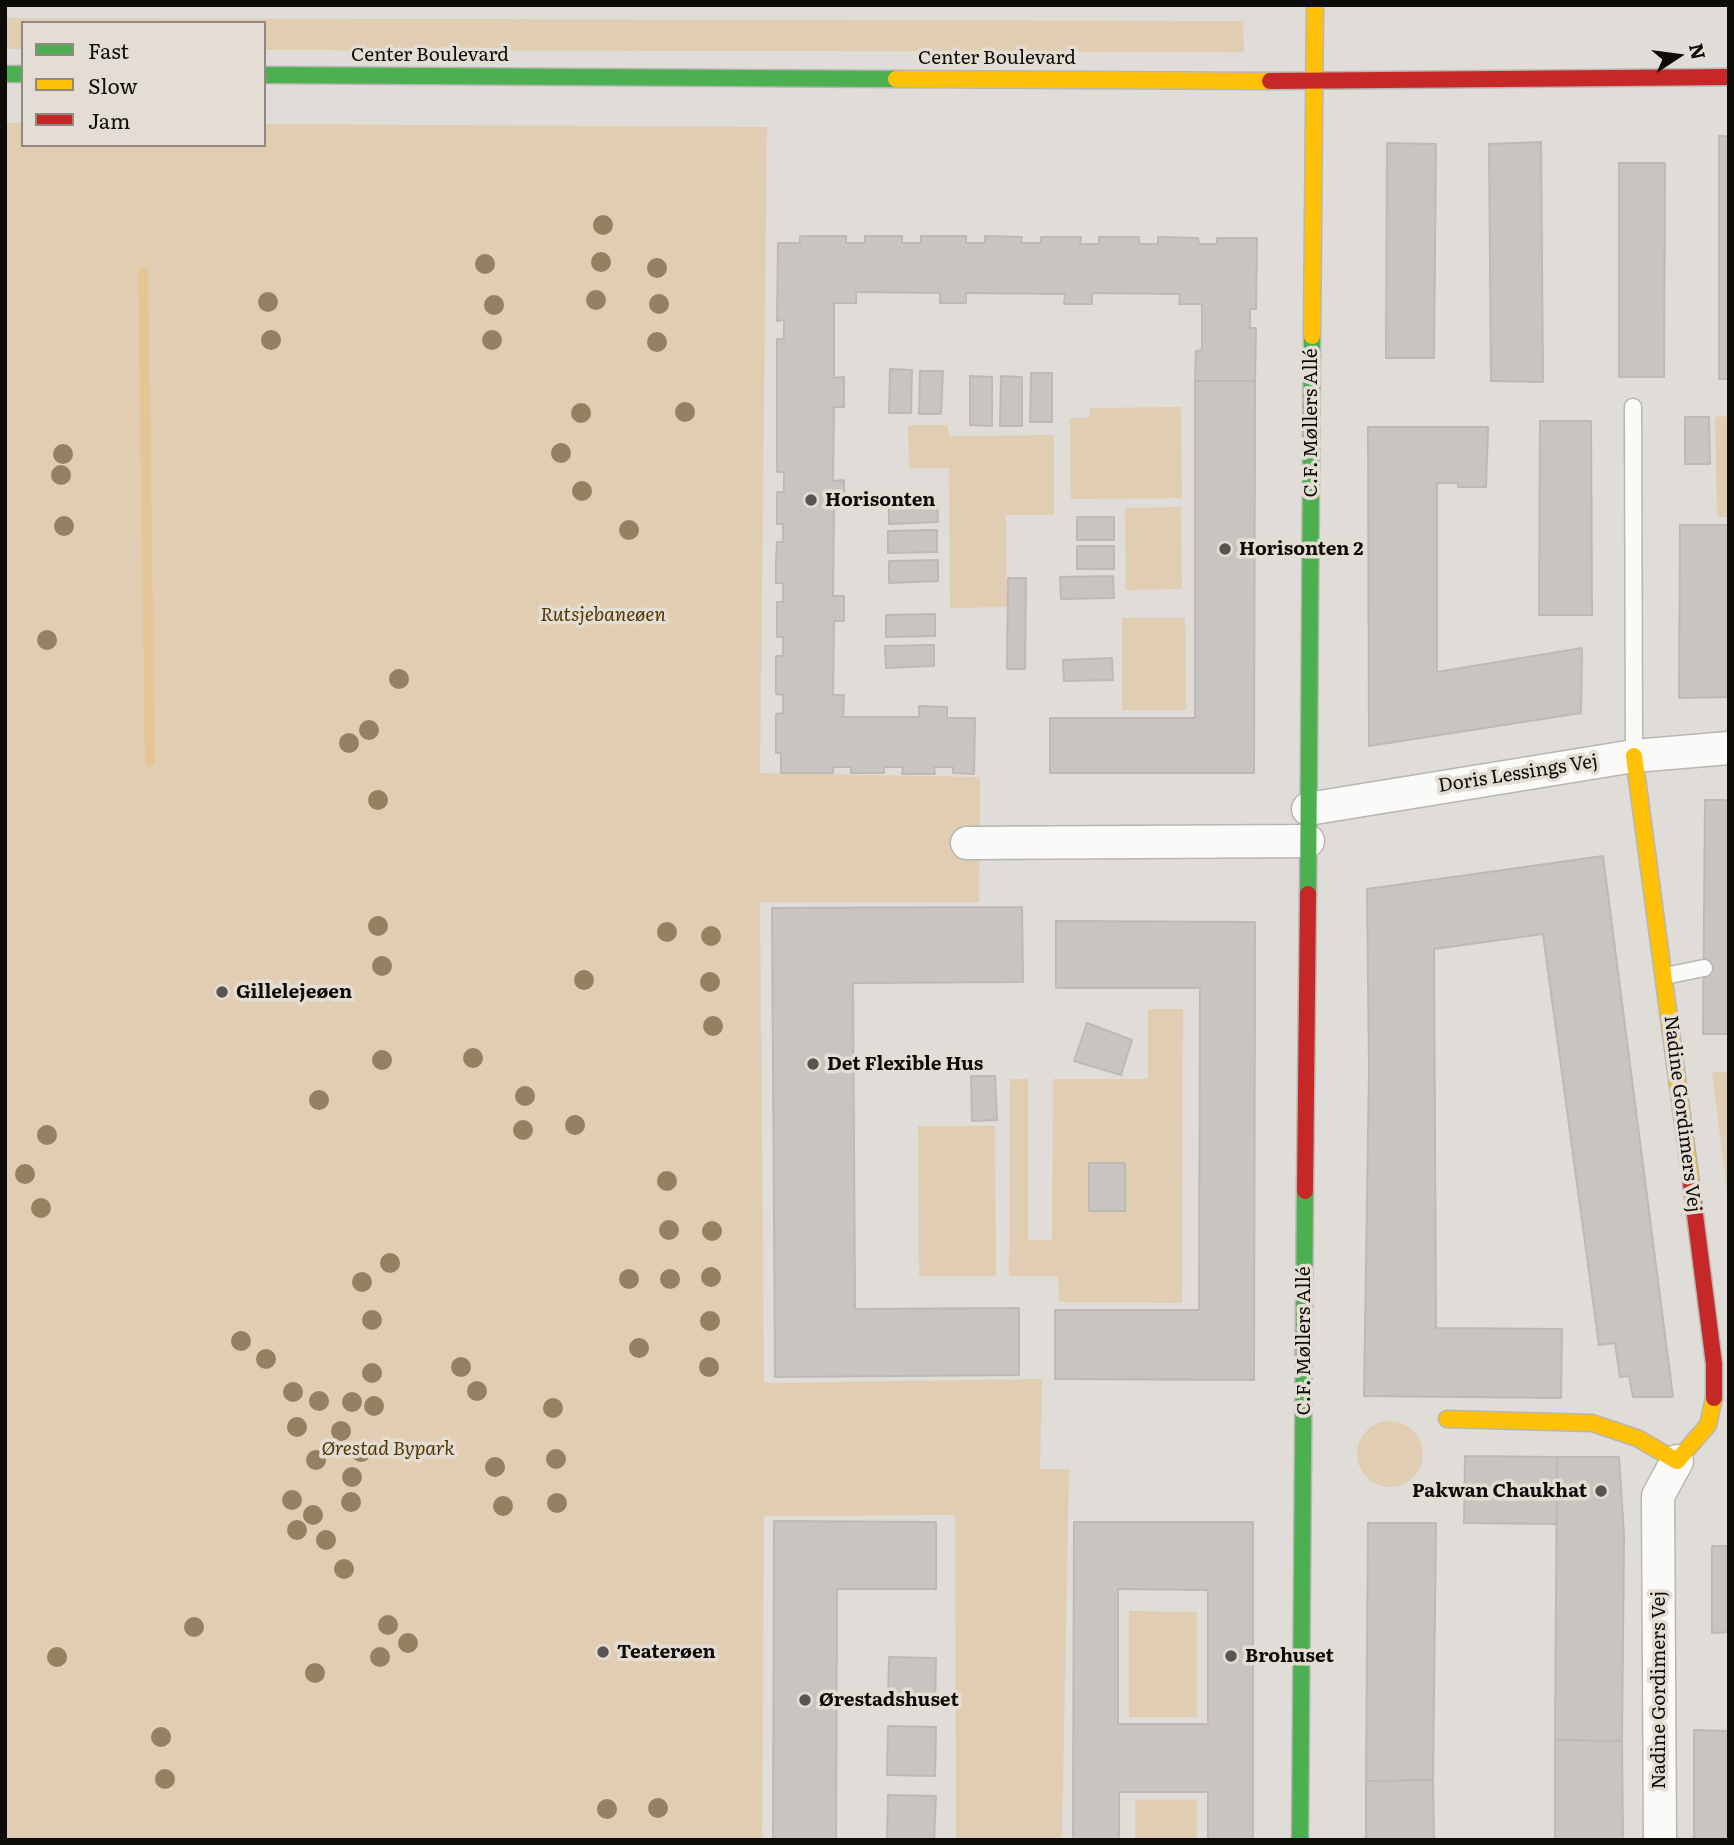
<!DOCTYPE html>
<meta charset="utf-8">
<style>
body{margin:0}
#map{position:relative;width:1734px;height:1845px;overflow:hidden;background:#e0dcd8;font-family:Literata,serif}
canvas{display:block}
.frame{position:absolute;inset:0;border:7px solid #0e0c09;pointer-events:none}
.legend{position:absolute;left:21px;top:21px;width:245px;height:126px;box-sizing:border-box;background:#e4ddd4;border:2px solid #8e8983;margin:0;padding:9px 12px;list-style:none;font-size:21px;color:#0e0c09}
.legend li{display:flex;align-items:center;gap:14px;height:35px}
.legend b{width:35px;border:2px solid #8e8983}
.north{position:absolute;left:1643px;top:21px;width:70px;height:70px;-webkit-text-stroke:5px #e4ddd4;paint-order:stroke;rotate:77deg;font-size:19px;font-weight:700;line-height:28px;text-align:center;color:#0e0c09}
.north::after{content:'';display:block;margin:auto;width:24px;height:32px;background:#0e0c09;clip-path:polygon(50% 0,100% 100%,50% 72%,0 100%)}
</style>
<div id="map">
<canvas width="1734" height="1845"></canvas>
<div class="frame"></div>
<ul class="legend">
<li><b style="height:9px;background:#4caf50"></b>Fast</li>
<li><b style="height:9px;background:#ffc107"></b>Slow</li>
<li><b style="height:9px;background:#c62828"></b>Jam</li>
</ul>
<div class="north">N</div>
</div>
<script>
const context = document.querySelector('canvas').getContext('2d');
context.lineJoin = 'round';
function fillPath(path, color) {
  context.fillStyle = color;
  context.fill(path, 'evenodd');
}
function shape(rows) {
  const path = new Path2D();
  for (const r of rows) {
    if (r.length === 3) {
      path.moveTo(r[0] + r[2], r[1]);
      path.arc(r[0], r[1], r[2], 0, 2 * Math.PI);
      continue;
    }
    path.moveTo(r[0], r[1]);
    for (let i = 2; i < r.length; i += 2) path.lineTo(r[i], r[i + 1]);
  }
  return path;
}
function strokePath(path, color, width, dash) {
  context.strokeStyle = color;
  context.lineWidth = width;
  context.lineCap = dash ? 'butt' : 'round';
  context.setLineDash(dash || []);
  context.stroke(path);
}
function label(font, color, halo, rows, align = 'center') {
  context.font = font + ' Literata,serif';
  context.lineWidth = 7;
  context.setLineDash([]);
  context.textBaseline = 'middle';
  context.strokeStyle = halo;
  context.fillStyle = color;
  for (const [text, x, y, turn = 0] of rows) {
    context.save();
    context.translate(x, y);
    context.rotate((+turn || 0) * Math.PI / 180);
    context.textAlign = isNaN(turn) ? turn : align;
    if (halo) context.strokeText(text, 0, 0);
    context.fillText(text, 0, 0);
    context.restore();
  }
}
fillPath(shape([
 [5,18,1243,21,1244,52,264,50,264,23,23,23,23,49,5,49],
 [5,123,23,123,23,145,264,145,264,124,767,127,760,773,980,777,979,902,760,902,764,1383,1042,1379,1040,1469,1069,1469,1062,1840,956,1839,955,1515,764,1516,762,1840,5,1840],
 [1181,407,1182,498,1071,499,1070,418,1089,418,1090,408],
 [1729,416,1729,517,1717,517,1715,417],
 [908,425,948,425,949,436,1054,435,1054,515,1006,515,1007,607,950,608,949,468,909,468],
 [1181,507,1182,589,1126,590,1125,508],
 [1122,618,1185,618,1186,710,1122,710],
 [1148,1009,1183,1009,1182,1303,1059,1302,1058,1276,1009,1276,1010,1079,1028,1079,1028,1240,1052,1240,1053,1079,1148,1079],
 [1712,1072,1729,1072,1729,1207],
 [918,1126,995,1126,996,1276,919,1276],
 [1390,1454,33],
 [1129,1611,1197,1612,1197,1717,1129,1717],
 [1135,1800,1197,1800,1197,1840,1135,1840]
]), '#e1cdb2');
strokePath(shape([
 [143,272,150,761]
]), '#e5c496', 10);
const building = shape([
 [1719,136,1729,136,1729,379,1719,379,1719,136],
 [1541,142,1543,382,1491,381,1489,144,1541,142],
 [1387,143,1436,144,1434,358,1386,358,1387,143],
 [1619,163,1665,163,1664,377,1619,377,1619,163],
 [800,236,846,236,846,243,865,243,865,236,902,236,902,243,921,243,921,236,966,236,966,243,985,243,985,236,1022,237,1021,243,1041,243,1041,237,1081,237,1080,244,1099,244,1099,237,1139,237,1139,244,1158,244,1158,237,1198,238,1199,244,1217,244,1217,238,1257,238,1256,309,1250,309,1250,328,1256,328,1255,381,1195,381,1196,351,1202,350,1202,304,1179,304,1180,294,1092,293,1092,304,1064,304,1065,294,966,293,966,303,940,303,940,293,856,292,856,303,834,303,834,378,844,377,844,407,834,407,833,481,844,480,844,508,834,508,833,596,844,596,844,621,834,621,833,695,844,695,843,717,919,717,919,706,947,707,947,718,975,718,974,774,953,773,953,767,934,767,935,774,902,774,903,767,884,767,884,773,851,773,851,767,833,767,833,773,781,773,781,753,776,753,776,714,783,713,783,695,776,694,776,656,783,656,783,637,777,637,777,602,783,602,783,583,776,583,776,561,777,542,783,542,783,524,777,524,777,492,784,492,784,472,777,472,777,339,784,339,784,320,777,321,778,243,800,243,800,236],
 [890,369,912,370,911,413,889,413,890,369],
 [920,371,943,371,941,414,919,414,920,371],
 [1031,373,1052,373,1052,422,1030,422,1031,373],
 [970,376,992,377,992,426,970,425,970,376],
 [1001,376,1022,377,1022,426,1000,426,1001,376],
 [1195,381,1255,381,1254,773,1050,773,1050,718,1195,718,1195,381],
 [1685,417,1709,417,1710,464,1685,464,1685,417],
 [1540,421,1591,421,1592,615,1539,615,1540,421],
 [1368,427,1488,427,1486,487,1458,487,1458,483,1437,483,1437,672,1582,648,1581,713,1369,746,1368,427],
 [937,501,938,522,889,524,889,502,937,501],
 [1077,517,1114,517,1114,540,1077,540,1077,517],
 [1680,525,1729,525,1729,697,1679,698,1680,525],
 [937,530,937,552,888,553,888,531,937,530],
 [1077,546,1114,546,1114,569,1077,569,1077,546],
 [938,560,938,581,889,583,889,561,938,560],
 [1113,576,1114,598,1061,599,1060,577,1113,576],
 [1008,578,1026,578,1025,669,1007,669,1008,578],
 [935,614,935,636,886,637,886,615,935,614],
 [934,645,934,666,886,668,885,646,934,645],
 [1112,658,1113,680,1064,681,1063,660,1112,658],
 [1705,800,1729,800,1729,1034,1703,1034,1705,800],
 [1603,856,1673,1397,1633,1397,1629,1376,1620,1377,1615,1343,1599,1345,1543,934,1434,949,1436,1328,1562,1329,1561,1398,1364,1396,1369,1070,1367,889,1603,856],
 [1022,907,1023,982,853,983,855,1309,1019,1308,1019,1375,775,1377,772,908,1022,907],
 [1056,921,1255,922,1254,1380,1055,1379,1055,1310,1199,1310,1200,988,1056,988,1056,921],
 [1087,1023,1132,1040,1121,1075,1074,1061,1087,1023],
 [971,1076,995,1076,997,1120,972,1121,971,1076],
 [1089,1163,1125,1163,1125,1211,1089,1211,1089,1163],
 [1465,1456,1557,1457,1557,1524,1464,1523,1465,1456],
 [1557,1457,1619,1457,1624,1535,1622,1741,1555,1740,1557,1457],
 [774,1521,936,1522,936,1589,837,1589,836,1840,773,1840,774,1521],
 [1074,1522,1253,1522,1253,1840,1208,1840,1208,1792,1119,1792,1119,1840,1073,1840,1074,1522],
 [1118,1589,1208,1590,1208,1724,1118,1724,1118,1589],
 [1368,1523,1436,1523,1433,1780,1366,1781,1368,1523],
 [1712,1546,1729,1546,1729,1632,1712,1633,1712,1546],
 [889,1657,936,1658,935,1707,888,1706,889,1657],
 [888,1726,936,1727,935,1776,887,1775,888,1726],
 [1694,1730,1729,1731,1729,1840,1694,1840,1694,1730],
 [1555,1740,1622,1741,1623,1840,1555,1840,1555,1740],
 [1433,1780,1434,1840,1366,1840,1366,1781,1433,1780],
 [888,1795,936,1796,934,1840,887,1840,888,1795]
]);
fillPath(building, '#c8c5c1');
strokePath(building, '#bcb9b6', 2);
const lane = shape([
 [1633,407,1634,756],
 [1665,976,1704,968]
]);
const street = shape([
 [1308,809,1634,756,1729,748],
 [967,843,1308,841],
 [1660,1840,1658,1496,1677,1461]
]);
const fast = shape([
 [5,74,23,74],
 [264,75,896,79],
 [1308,894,1312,336],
 [1300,1840,1305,1191]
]);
const slow = shape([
 [896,79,1270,81],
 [1312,336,1315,5],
 [1634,756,1691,1183],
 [1447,1419,1592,1423,1637,1438,1677,1461,1708,1425,1714,1398]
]);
const jam = shape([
 [1270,81,1729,77],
 [1691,1183,1714,1364,1714,1398],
 [1305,1191,1308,894]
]);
strokePath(lane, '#b8b6b2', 19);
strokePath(street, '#b8b6b2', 35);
strokePath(fast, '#b8b6b2', 19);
strokePath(slow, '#b8b6b2', 19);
strokePath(jam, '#b8b6b2', 19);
strokePath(lane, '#fafaf9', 16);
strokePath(street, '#fafaf9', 32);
strokePath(fast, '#4caf50', 16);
strokePath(slow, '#ffc107', 16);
strokePath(jam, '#c62828', 16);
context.fillStyle = '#938162';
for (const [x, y] of [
 [603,225],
 [601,262],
 [485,264],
 [657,268],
 [596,300],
 [268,302],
 [659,304],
 [494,305],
 [271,340],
 [492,340],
 [657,342],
 [685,412],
 [581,413],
 [561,453],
 [63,454],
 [61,475],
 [582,491],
 [64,526],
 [629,530],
 [47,640],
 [399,679],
 [369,730],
 [349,743],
 [378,800],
 [378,926],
 [667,932],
 [711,936],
 [382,966],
 [584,980],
 [710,982],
 [713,1026],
 [473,1058],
 [382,1060],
 [525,1096],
 [319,1100],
 [575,1125],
 [523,1130],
 [47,1135],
 [25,1174],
 [667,1181],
 [41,1208],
 [669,1230],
 [712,1231],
 [390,1263],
 [711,1277],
 [629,1279],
 [670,1279],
 [362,1282],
 [372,1320],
 [710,1321],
 [241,1341],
 [639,1348],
 [266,1359],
 [461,1367],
 [709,1367],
 [372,1373],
 [477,1391],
 [293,1392],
 [319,1401],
 [352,1402],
 [374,1406],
 [553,1408],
 [297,1427],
 [341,1431],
 [361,1452],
 [556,1459],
 [316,1460],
 [495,1467],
 [352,1477],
 [292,1500],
 [351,1502],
 [557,1503],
 [503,1506],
 [313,1515],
 [297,1530],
 [326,1540],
 [344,1569],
 [388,1625],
 [194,1627],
 [408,1643],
 [57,1657],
 [380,1657],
 [315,1673],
 [161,1737],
 [165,1779],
 [658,1808],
 [607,1809]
]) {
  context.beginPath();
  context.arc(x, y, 10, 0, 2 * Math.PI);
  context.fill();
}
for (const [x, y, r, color] of [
 [811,500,7,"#585551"],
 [1225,549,7,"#585551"],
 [222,992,7,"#585551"],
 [813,1064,7,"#585551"],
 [1601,1491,7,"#585551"],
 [603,1652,7,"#585551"],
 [1231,1656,7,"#585551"],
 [805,1700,7,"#585551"]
]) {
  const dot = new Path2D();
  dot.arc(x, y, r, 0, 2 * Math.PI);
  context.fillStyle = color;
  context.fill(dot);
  strokePath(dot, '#e4ddd4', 2.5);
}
label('19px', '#0e0c09', '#e4ddd4', [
 ["Center Boulevard",430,55],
 ["Center Boulevard",997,58],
 ["C.F. Møllers Allé",1311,423,-90],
 ["Doris Lessings Vej",1518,774,-9],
 ["Nadine Gordimers Vej",1682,1114,83],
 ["C.F. Møllers Allé",1304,1341,-90],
 ["Nadine Gordimers Vej",1659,1690,-90]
]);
label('bold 19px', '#0e0c09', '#e4ddd4', [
 ["Horisonten",825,500],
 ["Horisonten 2",1239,549],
 ["Gillelejeøen",236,992],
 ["Det Flexible Hus",827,1064],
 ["Pakwan Chaukhat",1587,1491,"right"],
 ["Teaterøen",617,1652],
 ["Brohuset",1245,1656],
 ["Ørestadshuset",819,1700]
], 'left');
label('italic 19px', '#543601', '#e4ddd4', [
 ["Rutsjebaneøen",603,615],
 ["Ørestad Bypark",388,1449]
]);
</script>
